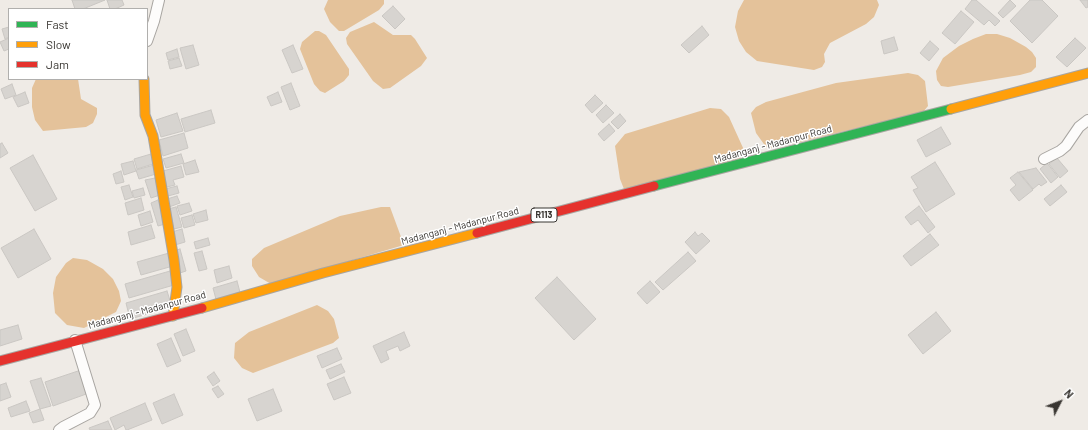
<!DOCTYPE html>
<style>
body{margin:0}
#map{position:relative;width:1088px;height:430px;overflow:hidden;background:#efebe6;font-family:Barlow,sans-serif}
canvas{display:block}
.legend{position:absolute;left:8px;top:8px;width:140px;height:72px;box-sizing:border-box;background:#fff;border:1px solid #b0afad;margin:0;padding:5px 7px;list-style:none;font-size:12px;color:#393632}
.legend li{display:flex;align-items:center;gap:8px;height:20px}
.legend b{width:20px;border:1px solid #b0afad}
.north{position:absolute;left:1040px;top:382px;width:40px;height:40px;-webkit-text-stroke:3px #fff;paint-order:stroke;rotate:48deg;font-size:11px;font-weight:700;line-height:16px;text-align:center;color:#393632}
.north::after{content:'';display:block;margin:auto;width:14px;height:18px;background:#393632;clip-path:polygon(50% 0,100% 100%,50% 72%,0 100%)}
</style>
<div id="map">
<canvas width="1088" height="430"></canvas>
<ul class="legend">
<li><b style="height:5px;background:#30b455"></b>Fast</li>
<li><b style="height:5px;background:#ff9f0a"></b>Slow</li>
<li><b style="height:5px;background:#e5322d"></b>Jam</li>
</ul>
<div class="north">N</div>
</div>
<script>
const context = document.querySelector('canvas').getContext('2d');
context.lineJoin = 'round';
function fillPath(path, color) {
  context.fillStyle = color;
  context.fill(path, 'evenodd');
}
function shape(rows) {
  const path = new Path2D();
  for (const r of rows) {
    path.moveTo(r[0], r[1]);
    for (let i = 2; i < r.length; i += 2) path.lineTo(r[i], r[i + 1]);
  }
  return path;
}
function strokePath(path, color, width, dash) {
  context.strokeStyle = color;
  context.lineWidth = width;
  context.lineCap = dash ? 'butt' : 'round';
  context.setLineDash(dash || []);
  context.stroke(path);
}
function label(font, color, halo, rows, align = 'center') {
  context.font = font + ' Barlow,sans-serif';
  context.lineWidth = 3;
  context.setLineDash([]);
  context.textBaseline = 'middle';
  context.strokeStyle = halo;
  context.fillStyle = color;
  for (const [text, x, y, turn = 0] of rows) {
    context.save();
    context.translate(x, y);
    context.rotate((+turn || 0) * Math.PI / 180);
    context.textAlign = isNaN(turn) ? turn : align;
    if (halo) context.strokeText(text, 0, 0);
    context.fillText(text, 0, 0);
    context.restore();
  }
}
fillPath(shape([
 [328,0,384,0,384,4,379,10,344,31,339,31,330,22,324,9],
 [744,0,877,0,879,5,874,17,866,24,830,43,824,54,825,62,822,67,814,70,757,61,746,52,739,41,735,27,738,11],
 [374,22,393,35,411,35,415,39,427,58,421,66,390,88,383,89,373,81,347,44,346,38,350,32],
 [315,31,319,31,326,35,349,69,349,75,344,81,325,93,320,91,314,84,300,49,302,42],
 [986,34,997,34,1010,38,1026,47,1032,52,1036,58,1036,67,1031,72,1020,75,948,87,941,86,937,80,936,71,943,58,959,46,973,39],
 [908,73,918,75,925,81,928,106,923,112,775,148,766,147,756,133,751,113,756,107,766,102,836,83],
 [36,79,78,79,81,99,97,108,97,114,93,123,86,127,43,131,35,120,32,107,32,88],
 [710,108,721,109,729,117,744,150,740,159,624,189,620,179,615,146,625,134],
 [381,207,390,207,404,245,271,284,259,277,252,266,252,259,264,248,340,216],
 [73,258,87,260,103,269,113,279,119,291,121,301,116,312,84,328,67,325,55,313,53,293,56,277,66,263],
 [317,305,328,311,334,319,339,338,333,343,253,373,242,368,234,358,235,343,249,332]
]), '#e4c29a');
const building = shape([
 [72,0,105,0,83,9,75,9,72,0],
 [107,0,122,0,124,5,115,9,110,9,107,0],
 [972,0,976,0,1000,21,995,26,989,20,984,25,965,9,972,0],
 [1010,0,1016,6,1003,18,998,13,1010,0],
 [1030,0,1042,0,1058,16,1032,43,1010,21,1030,0],
 [1080,0,1088,0,1088,7,1086,8,1080,0],
 [393,6,405,19,395,29,382,16,393,6],
 [961,11,974,22,955,44,942,33,961,11],
 [702,26,709,35,689,53,681,45,702,26],
 [9,27,9,37,5,39,2,29,9,27],
 [894,37,898,50,884,54,881,41,894,37],
 [9,38,9,49,4,51,0,42,9,38],
 [1075,38,1086,48,1067,67,1056,57,1075,38],
 [930,41,939,49,929,61,920,53,930,41],
 [193,45,199,65,186,69,180,48,193,45],
 [293,45,303,69,292,73,282,50,293,45],
 [177,49,179,57,168,60,166,53,177,49],
 [179,58,182,66,170,69,168,61,179,58],
 [291,83,300,106,290,110,281,87,291,83],
 [12,84,16,95,5,99,1,89,12,84],
 [25,92,29,103,18,107,13,97,25,92],
 [278,92,282,102,271,106,267,97,278,92],
 [595,95,603,103,592,113,585,105,595,95],
 [606,105,614,113,603,123,596,115,606,105],
 [211,110,215,123,185,132,181,119,211,110],
 [177,113,183,131,161,137,156,120,177,113],
 [620,114,626,121,618,129,611,122,620,114],
 [609,124,615,131,604,141,598,134,609,124],
 [941,127,951,144,926,157,917,140,941,127],
 [184,133,188,148,163,156,159,140,184,133],
 [2,143,8,153,0,158,0,144,2,143],
 [151,154,153,164,137,169,134,159,151,154],
 [181,154,184,163,166,168,163,159,181,154],
 [33,155,57,199,35,211,10,168,33,155],
 [1057,158,1068,171,1060,178,1049,164,1057,158],
 [195,160,199,172,186,175,183,164,195,160],
 [133,161,136,171,124,175,121,164,133,161],
 [935,162,955,194,926,212,913,190,918,188,911,177,935,162],
 [1047,163,1058,177,1051,183,1040,169,1047,163],
 [154,165,156,174,139,179,136,170,154,165],
 [181,166,184,177,173,180,175,185,167,187,163,171,181,166],
 [1036,168,1047,182,1041,186,1039,184,1033,189,1019,172,1036,168],
 [121,171,124,182,116,184,113,174,121,171],
 [1018,172,1033,190,1019,201,1010,190,1016,185,1010,178,1018,172],
 [155,178,160,195,151,198,145,180,155,178],
 [129,185,133,197,125,200,121,187,129,185],
 [1061,185,1067,192,1050,206,1044,199,1061,185],
 [177,186,179,193,168,196,165,189,177,186],
 [143,188,145,195,134,198,132,191,143,188],
 [177,196,180,203,169,207,167,199,177,196],
 [141,198,144,210,128,215,125,203,141,198],
 [158,200,165,224,158,226,151,203,158,200],
 [189,203,192,211,180,215,177,206,189,203],
 [919,206,935,227,928,233,918,220,911,225,905,217,919,206],
 [176,207,182,227,174,229,168,209,176,207],
 [206,210,208,220,196,223,193,214,206,210],
 [150,211,153,222,141,226,138,215,150,211],
 [192,215,195,225,184,228,181,218,192,215],
 [151,225,155,238,131,245,128,232,151,225],
 [34,229,51,259,18,278,1,248,34,229],
 [182,229,185,242,175,245,172,232,182,229],
 [695,232,698,236,702,233,710,241,696,254,685,242,695,232],
 [930,234,939,245,911,266,903,256,930,234],
 [208,238,210,245,196,249,194,242,208,238],
 [180,249,186,271,180,273,174,251,180,249],
 [202,251,207,269,199,271,194,253,202,251],
 [688,252,696,261,663,290,655,282,688,252],
 [169,253,173,266,141,275,137,262,169,253],
 [229,266,232,278,217,283,214,270,229,266],
 [170,271,174,285,129,298,125,284,170,271],
 [557,277,596,319,574,340,535,298,557,277],
 [237,281,241,296,217,303,213,288,237,281],
 [650,281,660,292,647,304,637,293,650,281],
 [167,291,172,307,130,319,126,303,167,291],
 [936,312,951,331,923,354,908,335,936,312],
 [18,325,22,339,0,346,0,330,18,325],
 [186,329,195,351,183,356,174,334,186,329],
 [404,332,410,346,400,351,398,346,386,351,389,359,381,363,373,346,404,332],
 [171,338,181,361,167,367,157,344,171,338],
 [337,348,342,359,322,368,317,356,337,348],
 [341,364,345,372,330,379,326,370,341,364],
 [81,370,89,393,53,406,45,382,81,370],
 [214,372,220,381,213,386,207,377,214,372],
 [344,377,351,393,334,400,327,384,344,377],
 [41,378,51,406,40,409,30,381,41,378],
 [6,383,11,397,0,401,0,385,6,383],
 [218,386,224,394,218,398,212,389,218,386],
 [273,389,282,411,257,421,248,399,273,389],
 [174,394,183,415,162,424,153,403,174,394],
 [26,401,30,411,11,417,8,408,26,401],
 [145,403,152,420,127,430,126,430,124,425,115,430,110,418,145,403],
 [40,409,44,420,33,423,29,413,40,409],
 [108,421,112,430,90,430,89,428,108,421]
]);
fillPath(building, '#d7d4d0');
strokePath(building, '#cac7c3', 1);
const street = shape([
 [147,41,154,21,159,0],
 [1044,159,1060,151,1066,146,1079,127,1088,120],
 [59,430,63,427,90,413,95,405,75,340]
]);
const fast = shape([
 [654,186,951,109]
]);
const slow = shape([
 [144,79,145,115,153,136,174,260,177,287,173,316],
 [951,109,1088,73],
 [202,308,323,273,477,233]
]);
const jam = shape([
 [477,233,654,186],
 [0,361,202,308]
]);
strokePath(street, '#a8a5a1', 12);
strokePath(fast, '#a8a5a1', 11);
strokePath(slow, '#a8a5a1', 11);
strokePath(jam, '#a8a5a1', 11);
strokePath(street, '#fdfcfb', 10);
strokePath(fast, '#30b455', 9);
strokePath(slow, '#ff9f0a', 9);
strokePath(jam, '#e5322d', 9);
for (const [x, y, w] of [
 [544,215,26]
]) {
  const box = new Path2D();
  box.roundRect(x - w / 2, y - 7, w, 14, 3);
  context.fillStyle = '#fff';
  context.fill(box);
  strokePath(box, '#393632', 1);
}
label('bold 9px', '#393632', null, [
 ["R113",544,215]
]);
label('10px', '#393632', '#fff', [
 ["Madanganj - Madanpur Road",773,144,-15],
 ["Madanganj - Madanpur Road",460,226,-15],
 ["Madanganj - Madanpur Road",147,310,-15]
]);
</script>
